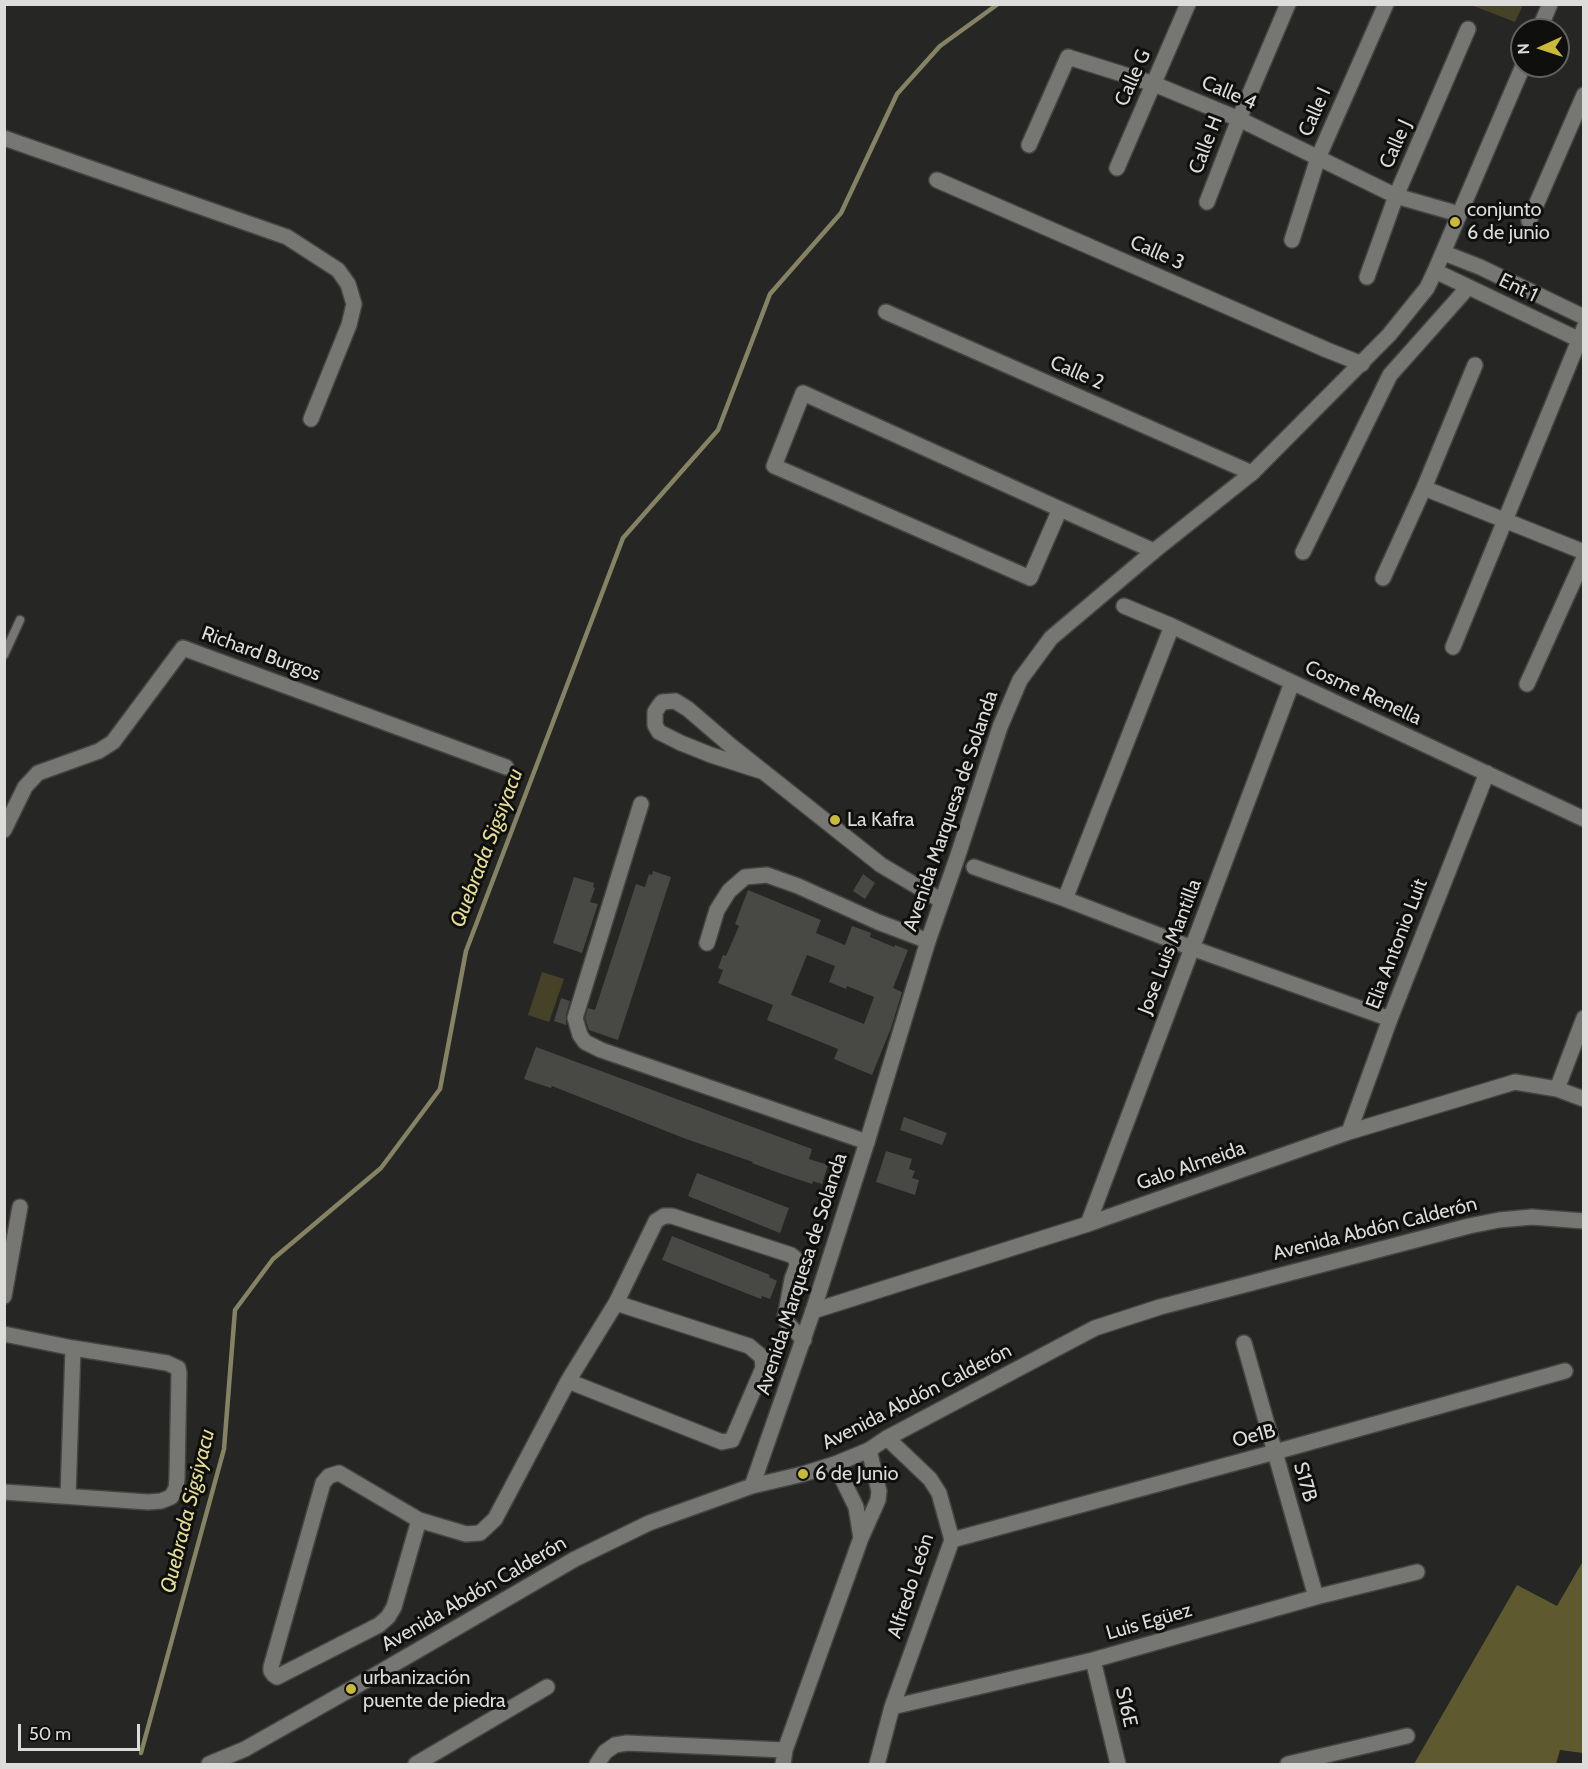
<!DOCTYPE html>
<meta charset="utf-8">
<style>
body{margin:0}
#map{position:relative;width:1588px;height:1769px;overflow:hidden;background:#262624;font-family:Cabin,sans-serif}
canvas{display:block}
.frame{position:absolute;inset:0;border:6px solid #dddcdb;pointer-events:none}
.north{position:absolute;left:1510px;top:18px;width:60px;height:60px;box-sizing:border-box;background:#0f0f0e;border:2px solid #616160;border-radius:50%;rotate:267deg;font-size:16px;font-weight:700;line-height:24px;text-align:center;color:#dddcdb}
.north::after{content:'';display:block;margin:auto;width:21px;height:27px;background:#c9ba3a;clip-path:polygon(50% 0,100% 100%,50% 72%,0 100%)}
.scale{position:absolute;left:18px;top:1724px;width:122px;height:27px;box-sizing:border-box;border:3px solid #dddcdb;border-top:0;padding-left:8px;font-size:18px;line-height:21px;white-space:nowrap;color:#dddcdb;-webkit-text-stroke:4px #0f0f0e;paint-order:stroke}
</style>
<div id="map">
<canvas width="1588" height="1769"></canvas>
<div class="frame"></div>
<div class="north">N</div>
<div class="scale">50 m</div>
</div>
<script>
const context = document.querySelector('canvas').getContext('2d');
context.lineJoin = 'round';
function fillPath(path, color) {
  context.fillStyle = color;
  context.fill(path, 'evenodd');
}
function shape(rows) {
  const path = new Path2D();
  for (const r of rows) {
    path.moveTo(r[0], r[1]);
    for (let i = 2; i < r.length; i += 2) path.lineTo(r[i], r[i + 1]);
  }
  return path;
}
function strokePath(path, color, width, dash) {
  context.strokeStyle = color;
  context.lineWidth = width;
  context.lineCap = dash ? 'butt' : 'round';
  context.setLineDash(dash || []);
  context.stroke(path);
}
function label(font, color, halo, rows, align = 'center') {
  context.font = font + ' Cabin,sans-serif';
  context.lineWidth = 6;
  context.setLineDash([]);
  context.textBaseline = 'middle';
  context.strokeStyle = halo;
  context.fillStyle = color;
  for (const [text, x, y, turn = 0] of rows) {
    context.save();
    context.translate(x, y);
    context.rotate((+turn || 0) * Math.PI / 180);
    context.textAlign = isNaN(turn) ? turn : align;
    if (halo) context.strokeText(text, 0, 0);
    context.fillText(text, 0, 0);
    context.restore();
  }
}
fillPath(shape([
 [1471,5,1523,5,1515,22],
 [542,972,564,979,549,1022,528,1015]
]), '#454228');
fillPath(shape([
 [1583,1561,1583,1753,1560,1750,1556,1764,1414,1764,1517,1585,1557,1606]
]), '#5e592f');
strokePath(shape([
 [141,1753,224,1449,235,1310,273,1259,381,1168,440,1089,466,951,623,538,718,430,770,294,841,213,897,94,940,46,998,4]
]), '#868264', 4.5);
fillPath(shape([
 [653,871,671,877,618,1040,589,1030,585,1018,588,1008,595,1010,636,884,645,887,649,874,652,875],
 [863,874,875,883,865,899,853,891],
 [574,877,594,883,593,887,595,888,590,902,598,904,582,953,553,943],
 [748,890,821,920,816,933,845,945,852,926,871,933,870,937,894,947,895,945,908,950,893,988,902,992,891,1028,872,1075,834,1059,838,1049,767,1020,773,1005,718,983,723,970,718,968,723,955,726,956,739,926,735,924],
 [807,955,835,966,829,982,846,989,847,986,874,997,864,1024,791,995],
 [561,998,570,1001,566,1015,566,1025,554,1021],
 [536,1047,812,1149,809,1159,828,1165,822,1184,813,1181,812,1184,779,1173,752,1163,753,1162,686,1139,552,1086,551,1088,524,1079],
 [904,1117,947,1133,942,1145,900,1130],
 [886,1151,912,1159,909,1169,915,1171,912,1178,919,1180,915,1195,876,1182],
 [697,1173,789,1208,780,1233,688,1196],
 [672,1236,770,1275,769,1277,777,1281,770,1299,762,1296,761,1299,662,1260]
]), '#484845');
const lane = shape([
 [4,655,20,620]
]);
const street = shape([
 [4,138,287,237,338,270,348,284,354,304,349,325,311,419],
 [1029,145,1068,57,1154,84,1239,119,1396,196,1459,214],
 [1117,168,1188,4],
 [937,180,1327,350,1362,364],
 [1207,202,1239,119,1288,4],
 [1529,221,1584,95],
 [1292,240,1318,158,1386,4],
 [1444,253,1480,267,1584,317],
 [1435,271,1584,342],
 [1367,277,1396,196,1468,29],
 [886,312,1252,473],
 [1424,488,1584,552],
 [1060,509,1030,578,774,466,803,393,1060,509,1154,551],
 [1303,552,1390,375,1463,293,1466,286],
 [1383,578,1424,488,1475,365],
 [1124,606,1172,626,1584,819],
 [1453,647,1584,328],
 [1527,684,1584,558],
 [764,772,711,755,681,743,659,732,655,725,655,712,659,706,662,702,675,701,688,709,731,746,881,865,942,901],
 [641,804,575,1018,580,1035,585,1042,601,1050,867,1142],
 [4,830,25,787,38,773,99,751,113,742,183,648,506,767],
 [974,867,1065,899,1192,948,1390,1019],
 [1065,899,1172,626],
 [707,943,717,910,729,891,745,877,767,875,798,886,878,922,928,941],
 [1557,1089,1584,1018],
 [1349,1132,1390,1019,1487,773],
 [1088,1224,1292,683],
 [4,1296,20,1207],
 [813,1311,1088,1224,1349,1132,1515,1082,1557,1089,1584,1099],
 [4,1334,73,1348],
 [1244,1343,1316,1597],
 [568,1381,722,1442,732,1440,763,1368,762,1357,749,1346,616,1303],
 [835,1464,856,1507,861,1538],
 [4,1492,148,1502,161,1501,171,1497,176,1489,177,1478,179,1373,178,1368,167,1363,73,1348,68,1496],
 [419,1520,394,1607,388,1617,379,1625,277,1677,274,1675,271,1671,271,1667,323,1483,329,1476,339,1473,419,1520,466,1534,480,1533,495,1519,568,1381,616,1303,656,1221,664,1216,672,1216,791,1255,796,1259,797,1266,792,1279,785,1318,788,1324,804,1340],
 [952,1540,1275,1452,1565,1371],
 [1093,1660,1118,1764],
 [892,1707,1093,1660,1316,1597,1417,1572],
 [416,1764,547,1687],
 [597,1764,605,1752,615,1745,627,1743,785,1750],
 [783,1764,785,1750,861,1538,878,1500,879,1491,869,1450],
 [877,1764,892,1707,952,1540,939,1493,930,1479,887,1438],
 [1288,1764,1407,1736]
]);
const secondary = shape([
 [1539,30,1550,4],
 [752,1486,813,1311,867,1142,928,941,957,858,1000,727,1020,680,1051,638,1154,551,1252,473,1389,335,1427,288,1435,271,1523,66],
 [209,1764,245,1749,351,1689,575,1559,649,1523,752,1486,803,1474,835,1464,869,1450,887,1438,1095,1328,1160,1307,1469,1226,1499,1220,1532,1217,1584,1221]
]);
strokePath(lane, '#454443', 11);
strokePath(street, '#454443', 18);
strokePath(secondary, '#454443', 18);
strokePath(lane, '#767673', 8);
strokePath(street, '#767673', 15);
strokePath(secondary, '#767673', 15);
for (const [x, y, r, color] of [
 [1455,222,6,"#c9ba3a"],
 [835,820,6,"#c9ba3a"],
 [803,1474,6,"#c9ba3a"],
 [351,1689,6,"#c9ba3a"]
]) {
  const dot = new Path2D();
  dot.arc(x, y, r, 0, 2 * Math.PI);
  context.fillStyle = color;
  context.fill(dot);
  strokePath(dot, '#0f0f0e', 2);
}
label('20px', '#dddcdb', '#0f0f0e', [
 ["Calle G",1133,78,-66],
 ["Calle 4",1229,93,23],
 ["Calle I",1315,112,-66],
 ["Calle J",1396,144,-66],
 ["Calle H",1206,145,-69],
 ["Calle 3",1157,253,24],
 ["Ent 1",1518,288,26],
 ["Calle 2",1077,373,24],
 ["Richard Burgos",261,654,20],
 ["Cosme Renella",1363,693,25],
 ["Avenida Marquesa de Solanda",951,811,-71],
 ["Elia Antonio Luit",1397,944,-69],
 ["Jose Luis Mantilla",1170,947,-69],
 ["Galo Almeida",1191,1166,-19],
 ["Avenida Abdón Calderón",1375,1229,-14],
 ["Avenida Marquesa de Solanda",802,1274,-72],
 ["Avenida Abdón Calderón",917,1397,-27],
 ["Oe1B",1254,1436,-15],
 ["S17B",1305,1482,74],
 ["Alfredo León",911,1586,-72],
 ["Avenida Abdón Calderón",474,1594,-30],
 ["Luis Egüez",1149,1622,-16],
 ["S16E",1126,1707,77]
]);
label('20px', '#dddcdb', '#0f0f0e', [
 ["conjunto",1467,210],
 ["6 de junio",1467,233],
 ["La Kafra",847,820],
 ["6 de Junio",815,1474],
 ["urbanización",363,1678],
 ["puente de piedra",363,1701]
], 'left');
label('italic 21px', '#e4dc95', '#0f0f0e', [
 ["Quebrada Sigsiyacu",487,848,-69],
 ["Quebrada Sigsiyacu",188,1511,-76]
]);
</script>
